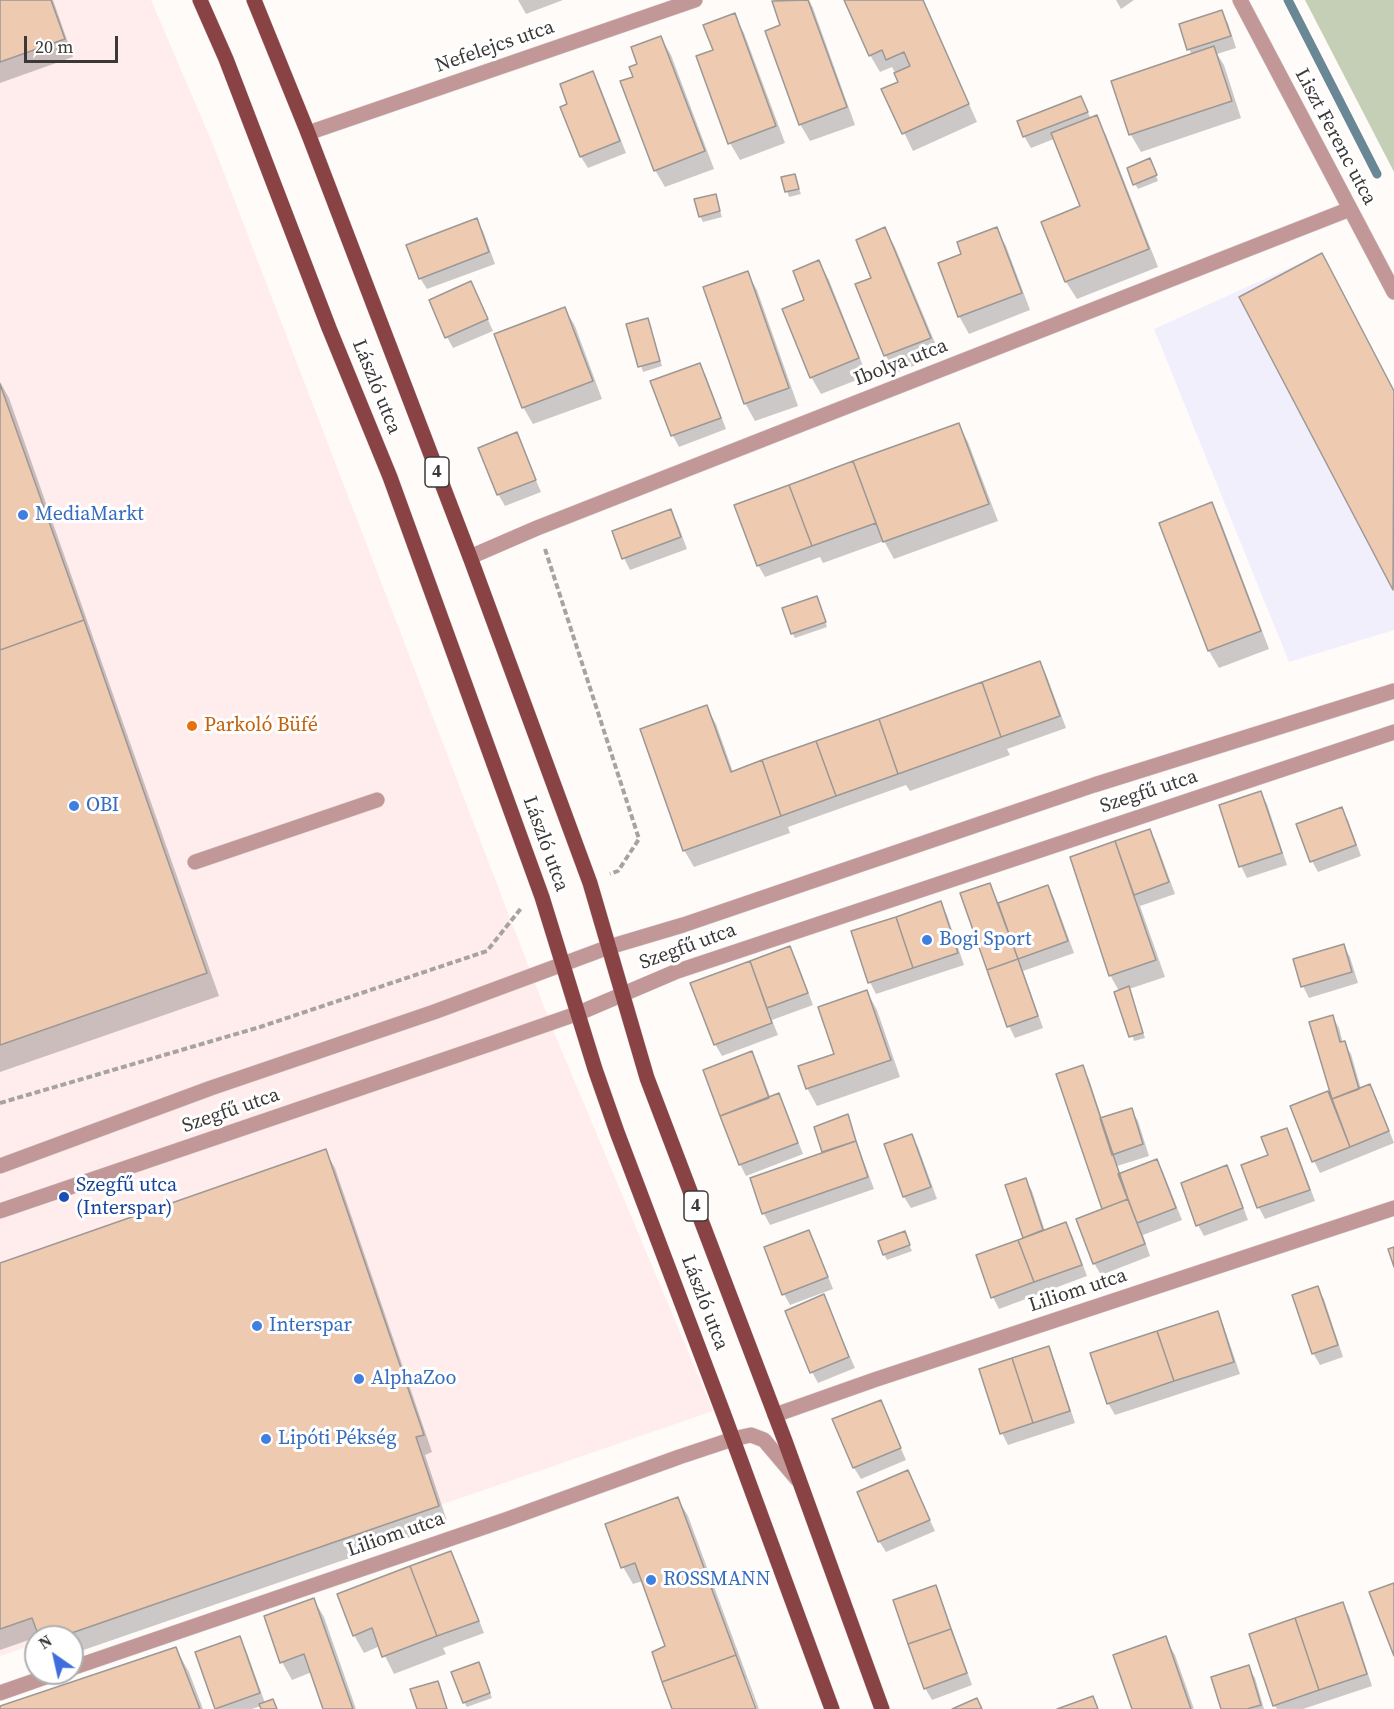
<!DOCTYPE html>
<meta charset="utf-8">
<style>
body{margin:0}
#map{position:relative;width:1394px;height:1709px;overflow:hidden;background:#fffbf9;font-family:"Source Serif 4",serif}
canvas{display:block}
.north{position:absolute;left:24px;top:1625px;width:60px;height:60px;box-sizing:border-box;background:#fff;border:2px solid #b1b0af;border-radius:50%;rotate:326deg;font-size:16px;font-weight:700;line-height:24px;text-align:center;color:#3b3938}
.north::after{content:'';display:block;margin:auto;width:21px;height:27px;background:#3e6dde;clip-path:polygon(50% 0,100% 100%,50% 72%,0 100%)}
.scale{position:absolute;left:24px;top:36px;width:94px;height:27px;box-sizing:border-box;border:3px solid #3b3938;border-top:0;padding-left:8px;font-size:18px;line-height:21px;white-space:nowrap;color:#3b3938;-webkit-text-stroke:4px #fff;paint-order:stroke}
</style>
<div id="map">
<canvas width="1394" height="1709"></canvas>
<div class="north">N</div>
<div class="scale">20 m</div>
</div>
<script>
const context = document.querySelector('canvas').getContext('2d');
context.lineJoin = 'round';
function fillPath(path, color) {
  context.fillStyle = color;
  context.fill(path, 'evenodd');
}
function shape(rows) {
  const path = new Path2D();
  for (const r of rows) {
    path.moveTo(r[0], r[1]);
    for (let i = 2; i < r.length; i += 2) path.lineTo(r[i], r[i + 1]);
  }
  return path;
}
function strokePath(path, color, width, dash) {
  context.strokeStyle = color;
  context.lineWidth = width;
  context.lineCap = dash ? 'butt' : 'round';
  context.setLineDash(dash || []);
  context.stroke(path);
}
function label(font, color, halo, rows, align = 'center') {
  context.font = font + ' "Source Serif 4",serif';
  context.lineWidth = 6;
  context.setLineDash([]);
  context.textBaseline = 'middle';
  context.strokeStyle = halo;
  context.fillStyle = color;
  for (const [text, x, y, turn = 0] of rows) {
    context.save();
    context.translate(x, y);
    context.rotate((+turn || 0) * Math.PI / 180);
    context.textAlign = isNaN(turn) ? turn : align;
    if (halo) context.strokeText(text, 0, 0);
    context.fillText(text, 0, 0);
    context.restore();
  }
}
fillPath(shape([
 [0,0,151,0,214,147,553,1030,713,1411,57,1637,36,1637,36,1644,0,1656]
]), '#feedec');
fillPath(shape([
 [1322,253,1394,391,1394,630,1289,662,1154,329]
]), '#f2effd');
fillPath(shape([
 [1305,0,1394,0,1394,172]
]), '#c5cfb6');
fillPath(shape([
 [0,0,53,0,73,57,0,83],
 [518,0,563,0,526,14],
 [777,0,809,0,813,8,855,125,810,141,800,124,782,26,773,1],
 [846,0,923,0,977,122,913,151,883,90,900,82,892,67,880,72,870,55],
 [1116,0,1134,0,1121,9],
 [1221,12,1228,23,1236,48,1217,54,1224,65,1241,118,1141,152,1131,135,1113,82,1192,55,1189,49],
 [734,15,744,33,785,143,740,160,730,143,714,51],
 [661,38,671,55,714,169,665,187,655,170,634,78,639,65],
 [592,73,599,84,626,153,588,168,581,157,562,108,569,105],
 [1081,98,1091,119,1096,117,1106,135,1158,267,1077,299,1066,282,1043,222,1082,207,1054,139,1031,148,1024,136],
 [1152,165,1158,181,1138,189,1135,184],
 [794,175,801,194,789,197,783,178],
 [715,195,722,217,703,222,700,216],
 [476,220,483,231,495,264,427,289,420,278],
 [885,229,895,247,940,355,896,373,886,356,857,285,873,278],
 [996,229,1006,246,1030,310,969,334,959,316,963,255],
 [819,262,829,280,867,376,821,394,811,377,806,301],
 [747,273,757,290,798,406,755,421,745,403],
 [1334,278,1394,392,1394,589,1241,297],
 [477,295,493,331,453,348,447,337],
 [565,309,575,326,602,399,533,424,523,407],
 [647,319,662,366,643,372,628,325],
 [699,365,706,376,726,429,679,447,673,436,652,382],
 [0,382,9,398,219,996,0,1072],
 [958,424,968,442,998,521,894,559,884,541,823,563,820,557,765,577,758,565],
 [516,434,541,492,505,506,498,494],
 [1211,504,1221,522,1269,649,1219,668,1209,651,1161,523],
 [670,511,677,522,687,549,630,570,624,558],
 [819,603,827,627,795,638,792,633],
 [1040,663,1046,674,1066,728,1007,749,1010,755,910,791,906,785,788,827,790,833,694,867,684,850,706,706,716,724,733,772],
 [1261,793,1267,804,1287,865,1247,878,1241,866],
 [1341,809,1348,820,1361,856,1318,872,1312,861],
 [1150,830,1156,842,1175,894,1140,906,1165,977,1129,989,1145,1038,1134,1041,1119,991,1110,975,1117,848],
 [989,884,999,904,1048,887,1054,898,1074,953,1023,971,1043,1028,1015,1038,1009,1026,962,894],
 [941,903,947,915,964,965,876,994,870,982],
 [1343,945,1350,957,1358,983,1309,998,1303,986],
 [790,948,796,959,813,1005,772,1020,778,1035,722,1056,715,1044,692,984],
 [867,992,877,1010,900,1077,817,1106,807,1088,836,1055],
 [1333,1017,1339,1028,1343,1043,1351,1054,1361,1089,1369,1086,1376,1097,1394,1143,1320,1173,1314,1161,1292,1107,1330,1092],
 [751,1053,758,1065,771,1099,778,1095,785,1107,803,1154,746,1176,740,1164],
 [1082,1067,1089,1079,1102,1119,1131,1109,1138,1121,1149,1156,1117,1166,1120,1175,1157,1161,1163,1172,1182,1220,1143,1235,1150,1256,1101,1275,1094,1263,1104,1209,1058,1075],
 [847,1116,874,1189,770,1225,764,1214,752,1178,824,1153,816,1128],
 [1287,1130,1293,1141,1315,1201,1265,1219,1259,1208,1243,1166,1270,1156],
 [912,1136,918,1147,937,1199,911,1208,904,1197,886,1145],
 [325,1151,335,1168,432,1452,425,1455,448,1524,72,1654,72,1637,40,1636,0,1650,0,1264],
 [1226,1167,1233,1179,1248,1220,1204,1236,1198,1225],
 [1026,1180,1032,1191,1045,1231,1065,1224,1072,1235,1087,1276,999,1309,993,1297,1025,1239,1007,1186],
 [808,1231,815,1243,833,1289,790,1305,784,1294],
 [904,1233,912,1251,887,1260,884,1254],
 [1317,1288,1324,1299,1343,1357,1320,1365,1313,1353],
 [823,1296,855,1368,818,1383,812,1372],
 [1217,1313,1223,1324,1240,1374,1115,1415,1108,1403],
 [1048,1348,1054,1359,1075,1423,1008,1445,1002,1433],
 [880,1401,906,1460,861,1479,854,1468],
 [907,1472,935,1531,886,1552,879,1541],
 [678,1499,688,1516,759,1709,757,1709,746,1679,743,1679,754,1709,674,1709,667,1647,643,1581,633,1584,623,1567],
 [451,1552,457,1564,484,1633,443,1648,446,1654,394,1674,380,1646,364,1653,354,1635],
 [935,1587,941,1598,972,1685,932,1700,925,1688],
 [314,1600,324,1617,356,1709,325,1709,312,1672,292,1680,282,1662],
 [1342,1604,1349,1615,1372,1686,1303,1709,1277,1709,1274,1705],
 [240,1638,246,1650,265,1703,277,1709,262,1709,261,1706,252,1709,217,1709,197,1653],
 [1165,1638,1175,1655,1194,1709,1134,1709],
 [176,1649,189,1672,203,1709,0,1709],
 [1248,1667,1255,1678,1264,1709,1223,1709],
 [481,1669,492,1698,467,1707,464,1702]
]), '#0003');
strokePath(shape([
 [1288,0,1377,174]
]), '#698794', 9);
const building = shape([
 [0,0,51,0,65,39,0,62,0,0],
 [808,0,847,107,799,125,765,31,780,25,772,1,808,0],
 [844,0,923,0,969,104,902,134,881,89,898,82,894,73,910,66,904,52,886,60,882,50,869,56,844,0],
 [1222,10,1231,36,1187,50,1179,24,1222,10],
 [735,13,776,126,728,144,696,56,713,50,703,25,735,13],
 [661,36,705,151,654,171,620,81,633,77,629,67,637,64,631,47,661,36],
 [1214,46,1232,101,1129,135,1111,81,1214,46],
 [593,71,620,141,580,157,560,107,567,104,560,84,593,71],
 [1081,96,1088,112,1023,137,1017,121,1081,96],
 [1097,115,1149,249,1065,282,1041,222,1080,206,1051,133,1097,115],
 [1150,158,1157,175,1133,185,1127,168,1150,158],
 [795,174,799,189,785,192,781,177,795,174],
 [716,194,720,211,699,217,694,199,716,194],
 [477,218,489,252,419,279,406,245,477,218],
 [885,227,931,338,884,356,855,284,871,278,856,240,885,227],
 [997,227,1022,293,958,317,938,263,961,254,957,242,997,227],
 [1322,253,1394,391,1393,590,1239,297,1322,253],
 [819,260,859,358,810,378,782,309,804,300,793,271,819,260],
 [748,271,789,388,744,404,703,287,748,271],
 [471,281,488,319,445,338,429,300,471,281],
 [565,307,593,381,522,408,494,334,565,307],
 [648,318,660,361,638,367,626,324,648,318],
 [700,363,721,418,671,436,650,381,700,363],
 [0,384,84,620,0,650,0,384],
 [959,423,989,504,883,542,853,461,959,423],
 [517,432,536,480,497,495,478,448,517,432],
 [853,461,876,523,812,546,789,485,853,461],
 [789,485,812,546,757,566,734,505,789,485],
 [1212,502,1261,631,1208,651,1159,523,1212,502],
 [671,509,681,537,622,559,612,531,671,509],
 [817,596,826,622,791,634,782,608,817,596],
 [84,620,207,973,0,1045,0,650,84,620],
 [1040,661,1060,716,1001,737,982,682,1040,661],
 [982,682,1001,737,898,774,879,719,982,682],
 [707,705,731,772,762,760,781,816,683,851,640,729,707,705],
 [879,719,898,774,836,796,816,741,879,719],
 [816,741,836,796,781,816,762,760,816,741],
 [1261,791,1282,853,1239,867,1219,805,1261,791],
 [1342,807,1356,845,1310,862,1296,824,1342,807],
 [1150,829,1169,882,1134,895,1115,841,1150,829],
 [1115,841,1156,960,1109,976,1070,857,1115,841],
 [990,883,1018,959,987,970,960,893,990,883],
 [1048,885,1068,941,1018,959,998,903,1048,885],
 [941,901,958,953,913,968,896,917,941,901],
 [896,917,913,968,868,983,851,931,896,917],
 [1344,944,1352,972,1301,987,1293,959,1344,944],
 [790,946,808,993,767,1008,750,961,790,946],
 [1018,959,1038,1016,1007,1027,987,970,1018,959],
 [750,961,772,1023,714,1045,690,983,750,961],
 [1129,986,1143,1033,1129,1037,1114,992,1129,986],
 [867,990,891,1060,806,1089,798,1066,834,1054,818,1007,867,990],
 [1333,1015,1340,1042,1345,1041,1359,1089,1332,1099,1309,1022,1333,1015],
 [752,1051,769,1098,720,1116,703,1070,752,1051],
 [1083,1065,1128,1199,1102,1209,1056,1074,1083,1065],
 [1370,1084,1389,1131,1350,1147,1332,1099,1370,1084],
 [1328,1091,1350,1147,1312,1162,1290,1106,1328,1091],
 [779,1093,798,1143,739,1165,720,1116,779,1093],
 [1132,1108,1143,1144,1112,1155,1100,1118,1132,1108],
 [848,1114,856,1141,822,1152,814,1127,848,1114],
 [1287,1128,1310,1190,1257,1208,1241,1165,1268,1155,1261,1137,1287,1128],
 [912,1134,931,1187,903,1197,884,1144,912,1134],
 [856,1141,868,1177,762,1214,750,1178,856,1141],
 [326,1149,424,1435,416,1437,439,1506,60,1637,39,1637,32,1618,0,1629,0,1263,326,1149],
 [1157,1159,1176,1208,1137,1223,1118,1174,1157,1159],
 [1227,1165,1243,1208,1196,1226,1181,1183,1227,1165],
 [1026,1178,1043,1230,1023,1238,1005,1185,1026,1178],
 [1128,1199,1145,1244,1093,1264,1076,1219,1128,1199],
 [1066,1222,1082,1265,1034,1282,1018,1240,1066,1222],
 [809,1230,828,1277,782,1295,764,1247,809,1230],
 [905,1231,910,1245,883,1255,878,1241,905,1231],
 [1018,1240,1034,1282,991,1298,976,1255,1018,1240],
 [1394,1247,1394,1267,1388,1249,1394,1247],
 [1318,1286,1338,1345,1312,1354,1292,1295,1318,1286],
 [824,1294,849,1357,810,1373,785,1311,824,1294],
 [1218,1311,1234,1362,1174,1381,1157,1331,1218,1311],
 [1157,1331,1174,1381,1107,1404,1090,1353,1157,1331],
 [1049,1346,1070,1411,1033,1423,1012,1358,1049,1346],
 [1012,1358,1033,1423,1000,1434,979,1369,1012,1358],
 [881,1400,901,1448,853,1468,832,1419,881,1400],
 [908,1470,930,1520,878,1542,857,1492,908,1470],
 [678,1497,736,1655,662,1682,652,1652,665,1646,635,1563,621,1568,605,1524,678,1497],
 [451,1551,479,1621,437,1636,410,1566,451,1551],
 [410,1566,437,1636,382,1657,372,1628,353,1636,337,1594,410,1566],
 [1394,1583,1394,1656,1369,1592,1394,1583],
 [936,1585,951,1629,908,1644,893,1600,936,1585],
 [314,1598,353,1709,323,1709,304,1654,280,1663,264,1616,314,1598],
 [1343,1602,1367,1674,1319,1690,1295,1618,1343,1602],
 [1295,1618,1319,1690,1273,1706,1249,1634,1295,1618],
 [951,1629,967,1673,924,1689,908,1644,951,1629],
 [240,1636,260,1693,215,1709,195,1652,240,1636],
 [1166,1636,1191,1709,1132,1709,1113,1655,1166,1636],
 [176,1647,200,1709,0,1709,0,1706,176,1647],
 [736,1655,756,1709,672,1709,662,1682,736,1655],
 [479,1662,490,1693,463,1703,451,1672,479,1662],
 [1249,1665,1261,1705,1247,1709,1221,1709,1211,1677,1249,1665],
 [438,1681,447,1709,417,1709,410,1689,438,1681],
 [1093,1696,1098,1709,1057,1709,1093,1696],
 [977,1698,982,1709,952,1709,977,1698],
 [273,1699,277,1709,261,1709,259,1704,273,1699]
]);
fillPath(building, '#eecab0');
strokePath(building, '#9b9896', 1.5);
const minor = shape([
 [1240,0,1394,292],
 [308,133,695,0],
 [470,557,537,528,1350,209],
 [195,862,377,800],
 [0,1166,211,1088,434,1012,609,947,683,925,1094,785,1394,691],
 [0,1211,493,1043,579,1013,675,972,1394,732],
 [775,1415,874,1380,1394,1208],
 [72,1668,505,1520,679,1457,733,1439,751,1435,764,1440,797,1479],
 [0,1693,57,1673]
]);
const major = shape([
 [200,0,226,59,329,328,390,477,542,897,595,1069,617,1132,724,1415,832,1709],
 [254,0,308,133,470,557,590,883,647,1078,785,1441,882,1709]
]);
strokePath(minor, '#dcd8d6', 16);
strokePath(major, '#dcd8d6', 16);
strokePath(shape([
 [545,549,639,839,618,871,610,874],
 [0,1103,260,1027,487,951,522,907]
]), '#a6a3a1', 4, [6, 3]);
strokePath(minor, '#c29797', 15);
strokePath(major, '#8a4345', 15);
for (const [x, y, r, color] of [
 [23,515,6,"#3f7fe0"],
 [192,726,6,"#e8710a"],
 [74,806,6,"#3f7fe0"],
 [927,940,6,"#3f7fe0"],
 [64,1197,6,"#1a4fb4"],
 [257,1326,6,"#3f7fe0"],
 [359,1379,6,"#3f7fe0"],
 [266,1439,6,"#3f7fe0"],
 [651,1580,6,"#3f7fe0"]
]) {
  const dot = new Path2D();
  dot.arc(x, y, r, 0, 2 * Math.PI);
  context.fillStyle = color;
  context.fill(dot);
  strokePath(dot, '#fff', 2);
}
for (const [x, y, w] of [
 [437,472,24],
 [696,1206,24]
]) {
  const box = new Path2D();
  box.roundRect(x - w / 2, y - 15, w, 30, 4.5);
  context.fillStyle = '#fff';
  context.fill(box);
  strokePath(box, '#3b3938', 1.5);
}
label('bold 18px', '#3b3938', null, [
 ["4",437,472],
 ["4",696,1206]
]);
label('20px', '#3b3938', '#fff', [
 ["Nefelejcs utca",495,47,-19],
 ["Liszt Ferenc utca",1335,137,62],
 ["Ibolya utca",901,363,-21],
 ["László utca",376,387,68],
 ["Szegfű utca",1149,792,-18],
 ["László utca",545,844,70],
 ["Szegfű utca",688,947,-20],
 ["Szegfű utca",231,1111,-19],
 ["Liliom utca",1078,1291,-18],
 ["László utca",704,1303,69],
 ["Liliom utca",396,1535,-19]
]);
label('20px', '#366cbe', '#fff', [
 ["MediaMarkt",35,515],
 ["OBI",86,806],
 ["Bogi Sport",939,940],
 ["Interspar",269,1326],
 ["AlphaZoo",371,1379],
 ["Lipóti Pékség",278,1439],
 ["ROSSMANN",663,1580]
], 'left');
label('20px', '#c56008', '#fff', [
 ["Parkoló Büfé",204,726]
], 'left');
label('20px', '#164399', '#fff', [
 ["Szegfű utca",76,1186],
 ["(Interspar)",76,1209]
], 'left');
</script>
